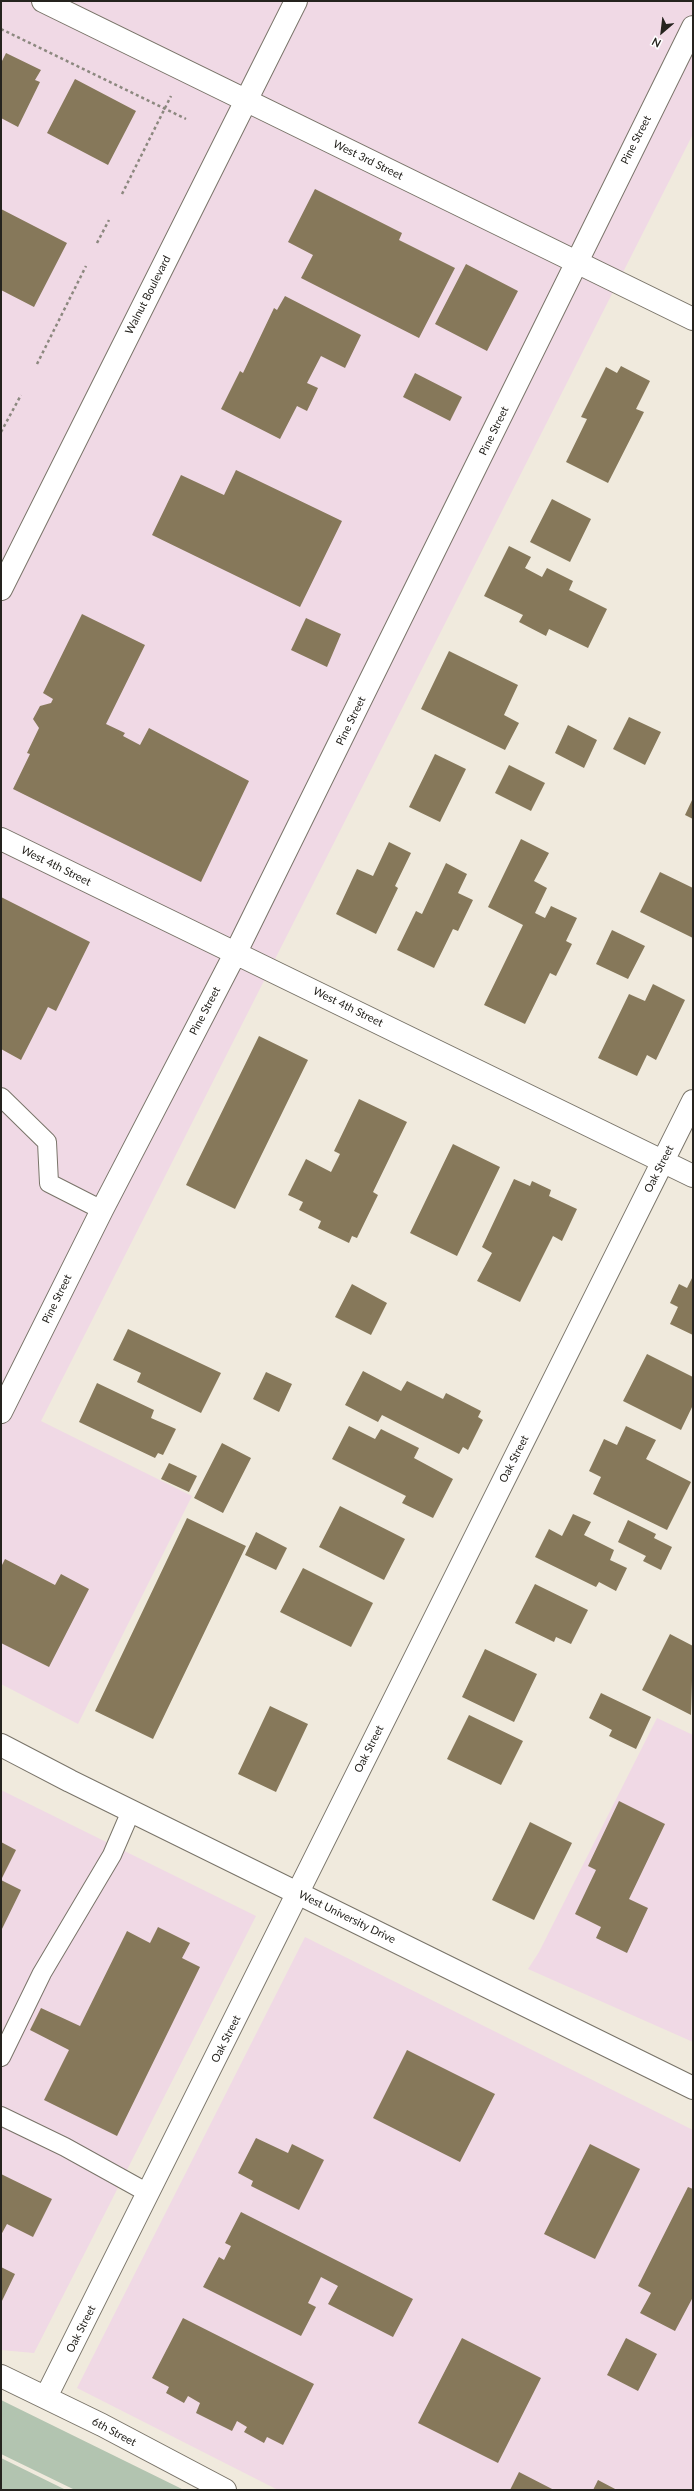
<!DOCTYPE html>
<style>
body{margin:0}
#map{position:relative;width:694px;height:2491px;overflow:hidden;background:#f0eadd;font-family:Lato,sans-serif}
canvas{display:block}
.frame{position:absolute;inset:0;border:2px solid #25231e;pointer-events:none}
.north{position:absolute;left:642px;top:12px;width:40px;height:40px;-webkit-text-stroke:3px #fff;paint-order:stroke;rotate:208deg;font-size:11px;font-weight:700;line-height:16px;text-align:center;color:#25231e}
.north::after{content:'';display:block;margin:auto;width:14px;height:18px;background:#25231e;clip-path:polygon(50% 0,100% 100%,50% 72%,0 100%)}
</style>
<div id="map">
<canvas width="694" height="2491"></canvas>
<div class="frame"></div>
<div class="north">N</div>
</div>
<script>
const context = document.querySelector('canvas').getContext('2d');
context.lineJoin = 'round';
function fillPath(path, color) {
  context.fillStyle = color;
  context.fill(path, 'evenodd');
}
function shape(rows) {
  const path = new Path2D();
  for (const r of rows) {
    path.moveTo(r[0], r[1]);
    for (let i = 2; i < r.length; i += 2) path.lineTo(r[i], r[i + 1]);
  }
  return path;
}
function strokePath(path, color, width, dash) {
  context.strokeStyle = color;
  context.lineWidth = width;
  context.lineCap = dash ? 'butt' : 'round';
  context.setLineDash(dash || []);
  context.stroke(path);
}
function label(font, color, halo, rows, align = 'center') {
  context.font = font + ' Lato,sans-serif';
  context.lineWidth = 3;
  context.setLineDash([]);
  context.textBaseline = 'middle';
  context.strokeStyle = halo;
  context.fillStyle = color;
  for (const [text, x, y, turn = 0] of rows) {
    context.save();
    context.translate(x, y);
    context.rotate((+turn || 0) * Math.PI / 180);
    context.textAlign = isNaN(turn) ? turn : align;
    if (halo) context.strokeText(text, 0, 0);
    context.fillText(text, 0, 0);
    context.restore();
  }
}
fillPath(shape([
 [1,1,693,1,693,134,41,1421,192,1496,78,1724,1,1684],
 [657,1718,693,1735,693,2042,528,1969,539,1952],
 [1,1790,256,1916,34,2353,1,2350],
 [305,1937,693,2130,693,2490,278,2490,77,2388]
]), '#f0d9e5');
fillPath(shape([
 [1,2400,184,2490,75,2490,1,2454],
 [1,2458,66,2490,1,2490]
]), '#b2c4b0');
fillPath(shape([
 [6,53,41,70,35,80,40,82,18,127,1,118,1,63],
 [75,79,136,111,108,165,47,133],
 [315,189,402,233,399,240,455,268,419,338,301,278,313,255,288,242],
 [1,209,67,243,34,307,1,290],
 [466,264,518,291,487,351,435,324],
 [285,296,361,335,345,368,321,356,307,383,318,388,307,411,297,406,280,439,221,409,240,371,243,373,274,308,277,310],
 [621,366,650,381,636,409,644,412,608,483,566,462,587,419,581,417,606,367,617,373],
 [415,373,462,397,450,421,403,397],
 [236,470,342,521,300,607,152,535,181,475,224,495],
 [552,499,591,519,570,562,530,542],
 [509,546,531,557,525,568,542,577,547,568,573,581,569,590,607,609,588,648,549,629,546,636,519,622,523,615,484,596],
 [82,614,145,645,106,724,125,733,123,736,140,745,149,728,249,781,201,882,13,789,30,754,27,753,39,728,33,719,40,706,51,703,53,699,43,693],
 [306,618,341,634,327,667,291,650],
 [449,651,518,685,504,715,519,723,505,750,421,709],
 [629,717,661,732,645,765,613,749],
 [568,725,597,740,584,768,555,753],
 [435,754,466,769,440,822,409,807],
 [509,765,545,783,531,811,495,793],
 [693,798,693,819,685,815],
 [521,839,549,853,534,881,547,888,535,913,545,918,551,906,577,918,566,941,572,944,556,976,550,973,525,1024,484,1005,523,925,488,907],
 [389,842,411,853,395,886,398,888,376,934,336,914,357,869,373,876],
 [446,863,467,874,458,893,473,900,458,931,453,929,434,968,397,950,416,911,422,914],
 [660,872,693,888,693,938,640,912],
 [1,897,90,942,56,1011,48,1007,21,1060,1,1049],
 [612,930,645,946,628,979,596,964],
 [653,984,685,1000,656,1060,647,1055,637,1076,598,1058,629,994,645,1001],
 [259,1036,308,1060,235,1209,186,1185],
 [359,1099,407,1122,373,1192,378,1195,357,1238,352,1236,349,1243,318,1228,321,1221,299,1210,303,1202,288,1195,306,1159,331,1172,340,1154,334,1151],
 [453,1144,500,1167,457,1256,410,1233],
 [514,1179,530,1186,532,1181,551,1190,549,1196,577,1209,562,1241,553,1236,520,1302,477,1281,492,1253,482,1247],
 [693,1276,693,1335,670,1324,678,1307,670,1303,679,1284,687,1288],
 [352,1284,387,1303,371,1335,335,1317],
 [128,1329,221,1373,201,1413,137,1382,141,1373,113,1360],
 [647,1354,693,1377,693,1405,681,1430,623,1401],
 [363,1371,401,1391,407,1381,443,1399,446,1393,481,1411,478,1417,483,1420,468,1450,463,1447,459,1454,382,1415,378,1422,345,1405],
 [266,1372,292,1384,279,1412,253,1399],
 [97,1383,154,1410,151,1418,176,1429,163,1455,158,1453,155,1458,79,1422],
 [349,1426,375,1439,381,1429,419,1448,414,1458,453,1479,433,1518,402,1503,406,1496,332,1459],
 [626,1426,656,1440,646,1459,691,1482,667,1530,593,1494,601,1477,589,1471,604,1439,617,1445],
 [222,1443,251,1458,223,1513,194,1498],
 [169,1463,197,1476,189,1492,161,1479],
 [340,1506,405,1539,384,1580,319,1547],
 [573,1514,591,1522,584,1535,614,1550,610,1560,627,1568,616,1591,599,1582,596,1587,535,1557,549,1529,562,1536],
 [187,1518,246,1546,153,1739,95,1711],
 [628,1520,656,1534,654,1538,672,1547,661,1570,643,1561,646,1556,618,1542],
 [256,1532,287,1548,276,1570,245,1555],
 [5,1559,55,1585,61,1574,89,1589,49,1667,1,1643,1,1567],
 [303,1568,373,1603,351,1647,280,1612],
 [535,1584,588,1610,571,1644,556,1637,554,1642,515,1623],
 [670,1634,693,1646,691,1715,642,1690],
 [485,1649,537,1674,514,1722,462,1697],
 [601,1693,651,1717,636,1749,609,1736,612,1730,589,1718],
 [270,1706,308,1724,276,1792,238,1774],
 [469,1715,523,1741,501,1785,447,1759],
 [619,1801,665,1824,629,1899,648,1908,627,1953,596,1938,601,1927,575,1914,596,1870,588,1866],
 [530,1822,572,1843,534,1920,492,1900],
 [1,1842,16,1850,1,1880,21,1890,1,1931],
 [158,1927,190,1943,182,1958,200,1967,117,2136,44,2100,69,2050,30,2030,41,2008,80,2026,127,1931,150,1943],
 [407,2050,495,2094,460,2162,373,2118],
 [256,2138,288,2153,292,2144,324,2160,299,2210,251,2186,253,2181,238,2173],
 [590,2144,640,2169,595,2259,544,2234],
 [1,2174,52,2199,33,2237,7,2224,1,2235],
 [688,2187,693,2189,693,2297,675,2331,640,2313,651,2293,638,2286],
 [241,2212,413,2299,393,2337,328,2304,338,2286,321,2277,308,2303,316,2307,301,2336,203,2287,219,2257,224,2260,231,2246,225,2243],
 [1,2267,15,2274,1,2303],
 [183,2318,314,2384,283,2445,267,2437,264,2443,244,2432,247,2427,237,2421,232,2431,196,2413,200,2403,188,2396,184,2403,166,2393,169,2387,152,2378],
 [462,2338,541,2378,498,2463,418,2423],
 [626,2338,657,2354,638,2391,607,2375],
 [519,2472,554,2490,510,2490],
 [598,2480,617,2490,593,2490]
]), '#86785a');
const lane = shape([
 [1,1097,47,1142,49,1183,102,1210],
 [1,2057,42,1973,112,1855,131,1811],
 [1,2116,65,2147,148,2193]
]);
const street = shape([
 [43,1,693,319],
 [1,589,296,1],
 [1,839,693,1176],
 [1,1412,102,1210,236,952,693,27],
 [1,2376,102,2425,225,2490],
 [46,2397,693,1101]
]);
const secondary = shape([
 [1,1745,70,1781,693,2088]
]);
strokePath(lane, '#797469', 20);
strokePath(street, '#797469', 24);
strokePath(secondary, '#797469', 24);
strokePath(shape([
 [1,29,186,119],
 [122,194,171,96],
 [97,243,109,220],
 [37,364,86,266],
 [1,432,21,395]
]), '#8c887f', 2.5, [3, 3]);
strokePath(lane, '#fff', 18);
strokePath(street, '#fff', 22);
strokePath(secondary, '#fff', 22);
label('11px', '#25231e', '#fff', [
 ["Pine Street",636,140,-63],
 ["West 3rd Street",368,160,26],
 ["Walnut Boulevard",148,295,-63],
 ["Pine Street",494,431,-64],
 ["Pine Street",351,721,-64],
 ["West 4th Street",56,866,26],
 ["West 4th Street",348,1007,26],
 ["Pine Street",205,1011,-62],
 ["Oak Street",659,1169,-63],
 ["Pine Street",57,1299,-64],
 ["Oak Street",514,1459,-63],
 ["Oak Street",369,1749,-63],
 ["West University Drive",347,1917,26],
 ["Oak Street",226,2039,-63],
 ["Oak Street",81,2329,-63],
 ["6th Street",114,2432,28]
]);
</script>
